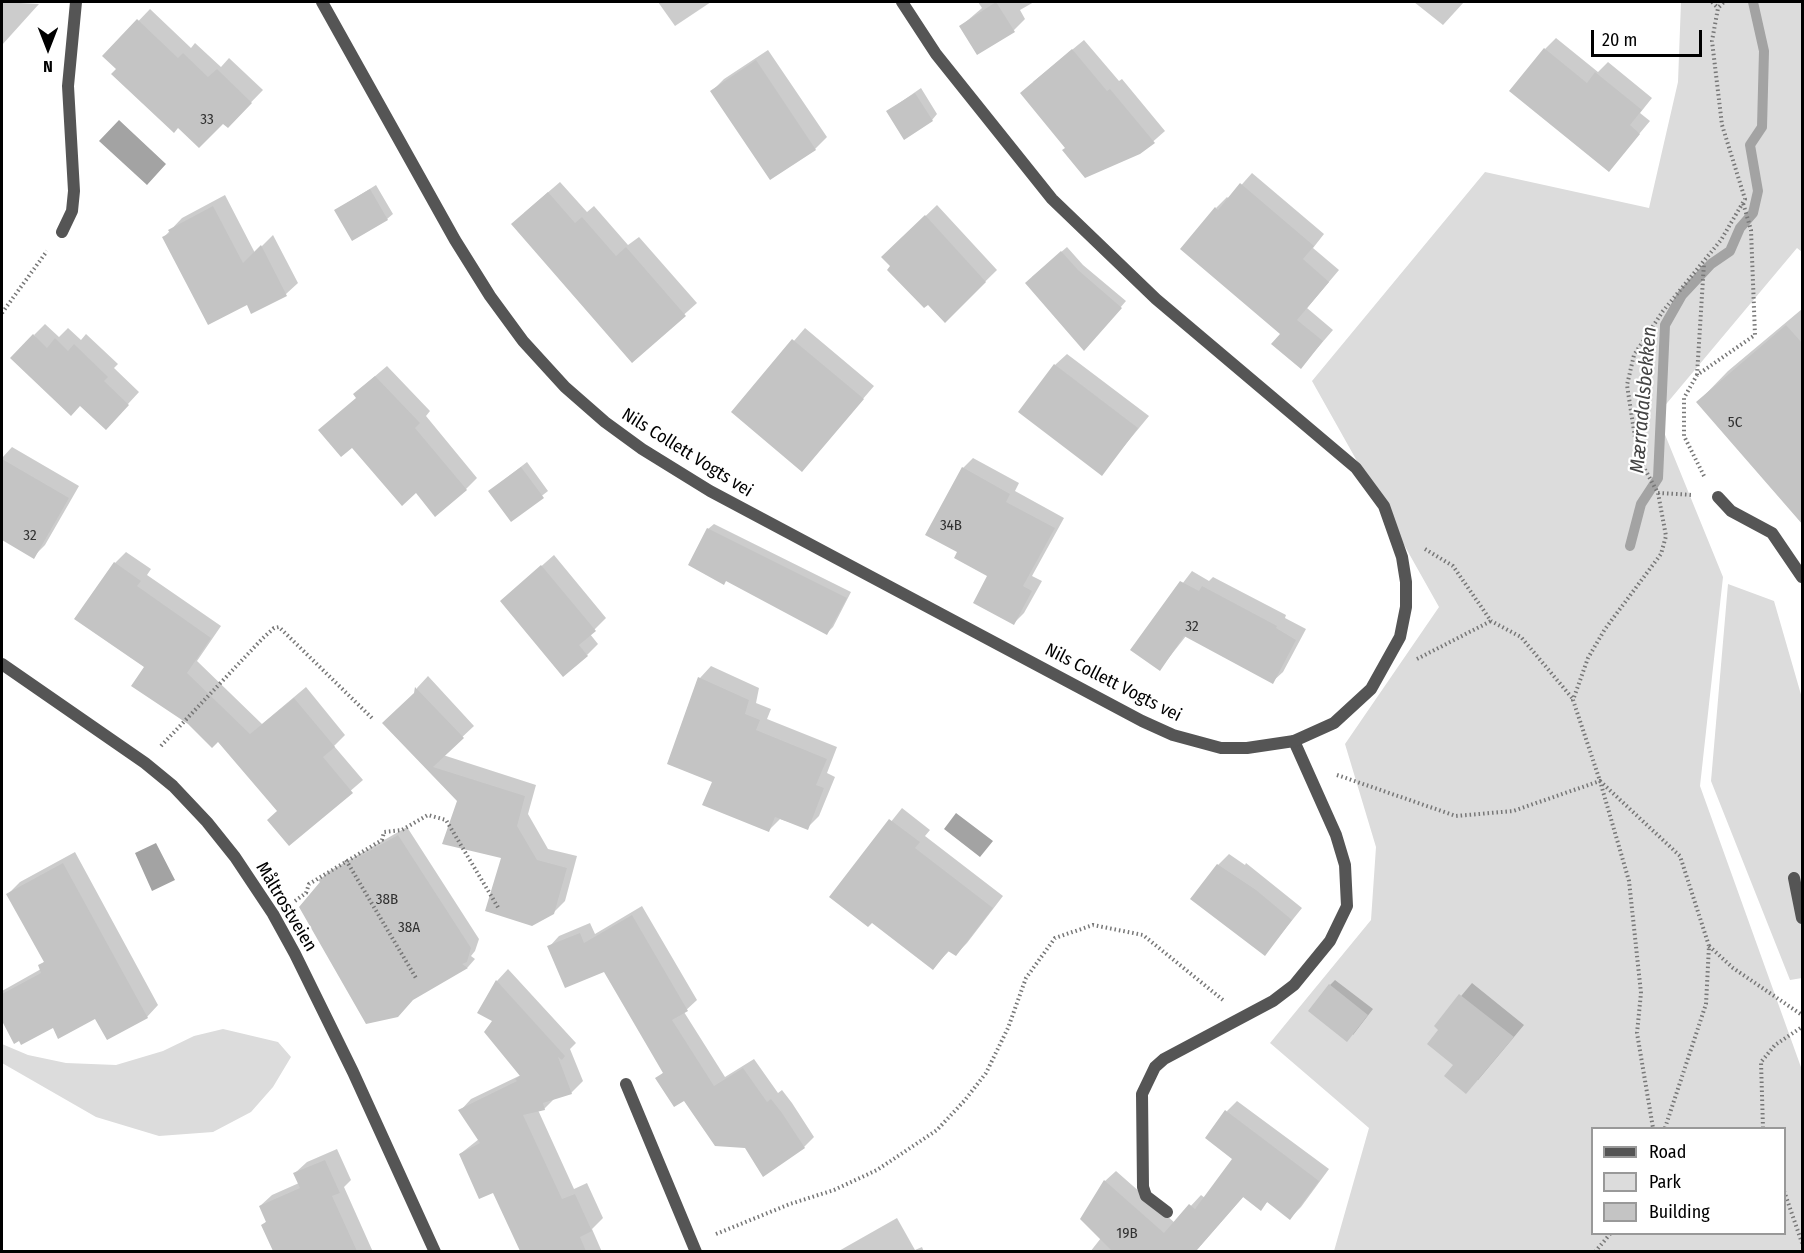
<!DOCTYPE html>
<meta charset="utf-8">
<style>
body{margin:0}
#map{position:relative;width:1804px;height:1253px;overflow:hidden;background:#fff;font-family:"Fira Sans Condensed",sans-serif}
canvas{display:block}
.frame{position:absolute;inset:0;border:3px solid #000;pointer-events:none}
.legend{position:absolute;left:1591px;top:1127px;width:195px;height:108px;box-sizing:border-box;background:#fff;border:2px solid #999;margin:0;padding:8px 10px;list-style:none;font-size:18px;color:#000}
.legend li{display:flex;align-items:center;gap:12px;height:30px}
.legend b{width:30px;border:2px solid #999}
.north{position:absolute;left:18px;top:18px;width:60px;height:60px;-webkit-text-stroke:4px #fff;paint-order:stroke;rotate:180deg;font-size:16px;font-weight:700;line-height:24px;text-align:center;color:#000}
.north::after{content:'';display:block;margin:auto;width:21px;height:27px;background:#000;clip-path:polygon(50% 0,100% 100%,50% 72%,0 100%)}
.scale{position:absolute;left:1591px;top:30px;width:111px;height:27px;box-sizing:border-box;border:3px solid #000;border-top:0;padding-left:8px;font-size:18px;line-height:21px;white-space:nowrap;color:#000;-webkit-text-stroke:4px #fff;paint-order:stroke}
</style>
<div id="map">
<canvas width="1804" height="1253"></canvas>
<div class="frame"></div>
<ul class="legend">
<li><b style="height:8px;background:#555"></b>Road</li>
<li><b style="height:16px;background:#dcdcdc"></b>Park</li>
<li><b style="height:16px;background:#c4c4c4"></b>Building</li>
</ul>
<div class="north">N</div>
<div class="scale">20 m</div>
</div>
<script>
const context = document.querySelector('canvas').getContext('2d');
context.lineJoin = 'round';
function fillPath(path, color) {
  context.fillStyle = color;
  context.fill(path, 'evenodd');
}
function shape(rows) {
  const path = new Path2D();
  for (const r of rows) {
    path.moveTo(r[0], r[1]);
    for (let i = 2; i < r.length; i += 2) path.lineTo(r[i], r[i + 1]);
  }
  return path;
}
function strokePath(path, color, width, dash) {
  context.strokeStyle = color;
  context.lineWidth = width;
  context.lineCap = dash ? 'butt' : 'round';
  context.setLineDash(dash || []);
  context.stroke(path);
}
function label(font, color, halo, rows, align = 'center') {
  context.font = font + ' "Fira Sans Condensed",sans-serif';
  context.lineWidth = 4.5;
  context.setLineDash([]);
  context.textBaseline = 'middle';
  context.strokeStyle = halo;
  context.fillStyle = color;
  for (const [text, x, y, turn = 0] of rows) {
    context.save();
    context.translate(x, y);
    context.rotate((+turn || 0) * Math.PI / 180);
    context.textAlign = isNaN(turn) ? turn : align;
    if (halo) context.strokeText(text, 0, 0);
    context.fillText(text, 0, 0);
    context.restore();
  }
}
fillPath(shape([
 [1681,2,1802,2,1802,252,1797,248,1657,415,1723,577,1700,786,1802,1070,1802,1251,1334,1251,1369,1128,1270,1043,1371,920,1376,847,1345,744,1439,607,1312,381,1485,172,1649,208,1678,82],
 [1592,1128,1784,1128,1784,1234,1592,1234],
 [1728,584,1774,601,1802,698,1802,978,1790,980,1711,781],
 [223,1029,278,1042,291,1057,273,1087,251,1112,213,1132,159,1136,96,1117,2,1063,2,1044,28,1055,66,1063,116,1065,163,1051,194,1036]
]), '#dcdcdc');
fillPath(shape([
 [119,120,166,164,147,185,99,141],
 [956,813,993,841,980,857,944,829],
 [156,843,175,880,152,891,135,853]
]), '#a3a3a3');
fillPath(shape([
 [2,2,39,4,2,45],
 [658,2,711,2,675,26],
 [978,2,1034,2,1020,10,1025,19,1014,30,961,26,982,8],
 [1414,2,1464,2,1443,25],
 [150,9,191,48,195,43,221,67,229,58,263,90,228,126,118,69,105,56],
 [1556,38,1598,72,1608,62,1652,98,1640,113,1650,121,1609,170,1545,49],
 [1084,40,1119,81,1122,79,1165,131,1140,153,1033,82],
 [768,50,827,137,815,149,771,178,712,91,724,79],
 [921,88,937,114,932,120,888,111],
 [1252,173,1324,234,1313,248,1339,270,1307,308,1333,330,1301,367,1216,208,1227,197,1229,199],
 [560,182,587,212,594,206,628,245,639,237,697,303,632,361,524,213],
 [376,185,393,214,387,219,336,210],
 [225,195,255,253,273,235,298,283,286,294,247,303,164,237,182,218],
 [937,205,997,270,945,321,883,257],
 [1067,247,1083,265,1126,301,1089,344,1032,277],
 [1802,309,1802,523,1698,402,1728,371],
 [45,324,59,337,68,328,81,340,86,334,118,364,114,368,139,392,117,416,81,404,34,335],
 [805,328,874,386,802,470,733,412],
 [1067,354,1149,416,1101,474,1055,365],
 [387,366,430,411,426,416,477,478,466,489,416,491,352,445,357,397,367,383],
 [12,447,79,486,45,545,33,557,2,539,2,458],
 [973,458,1019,483,1015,491,1064,518,1032,576,1042,581,1024,613,1014,623,989,576,959,552,963,468],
 [527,462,548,491,511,520,496,486],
 [714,524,851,592,833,627,827,633,708,529],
 [126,552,151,569,147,575,221,626,197,661,262,724,306,687,345,735,334,746,363,780,289,844,279,810,218,739,146,667,115,563],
 [554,555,606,618,590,634,598,644,587,655,502,601],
 [1192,571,1209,581,1213,577,1286,615,1285,618,1306,629,1283,672,1272,682,1186,636,1160,669,1132,650],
 [711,666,759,688,756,703,771,709,767,719,837,747,827,773,835,777,819,816,807,828,780,819,769,830,714,781,700,678],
 [428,676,474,726,443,755,536,785,528,814,548,849,577,856,565,901,553,913,503,857,459,801,384,723,416,693,417,688],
 [902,808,930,830,925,836,1003,896,967,943,956,954,950,950,933,968,872,921,831,897],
 [407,827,479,939,475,951,471,956,475,959,468,967,414,998,320,880,328,872],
 [75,852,158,1005,147,1017,96,1017,53,1026,15,1042,2,1018,2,991,41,969,40,966,45,961,8,894,20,882],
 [1229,854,1245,865,1246,863,1302,908,1265,954,1218,865],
 [642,906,697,1000,684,1012,725,1077,754,1059,778,1093,782,1090,792,1103,814,1137,804,1147,746,1147,657,1079,664,1072,605,970,549,947,559,936,590,923,595,934],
 [508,969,576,1043,570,1049,583,1081,571,1093,555,1098,544,1109,538,1110,574,1189,587,1183,603,1218,592,1229,602,1252,522,1252,494,1191,460,1154,479,1139,460,1111,471,1099,521,1075,494,1020,479,1012,497,981],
 [1335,980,1373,1009,1353,1035,1330,985],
 [1472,983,1524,1025,1478,1080,1455,1065,1440,1029,1436,1026],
 [1237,1101,1329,1169,1301,1207,1290,1218,1268,1201,1261,1209,1244,1196,1195,1252,1090,1252,1101,1238,1105,1181,1116,1171,1175,1223,1201,1195,1205,1198,1234,1158,1227,1111],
 [337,1149,351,1180,344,1187,373,1252,275,1252,263,1225,267,1221,260,1206,272,1195,299,1183,295,1173,307,1162],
 [897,1218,915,1250,922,1247,924,1252,837,1252]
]), '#0003');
strokePath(shape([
 [1630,546,1641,504,1658,478,1665,325,1682,295,1711,264,1730,251,1740,228,1753,213,1758,191,1750,145,1762,127,1764,51,1753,2]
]), '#a3a3a3', 10);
fillPath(shape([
 [996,2,1015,32,977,55,959,26],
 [137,19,178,58,183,53,208,77,217,69,252,103,228,128,223,124,199,148,178,128,174,133,111,74,116,69,102,56],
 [1544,48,1587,83,1595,72,1642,110,1630,125,1640,134,1609,172,1509,91],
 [1072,49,1107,91,1110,89,1155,143,1140,154,1085,178,1062,150,1065,148,1020,93],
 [756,60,816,150,770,180,710,91],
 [915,93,933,121,904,140,886,111],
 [1240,183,1314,246,1303,259,1329,282,1297,320,1323,341,1301,369,1271,344,1280,334,1180,249,1215,207,1218,210],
 [370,189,388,220,352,241,334,210],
 [548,192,575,223,582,217,616,256,626,247,686,316,632,363,511,224],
 [213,206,243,263,261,245,287,296,251,314,247,305,208,325,162,237,170,233,168,230],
 [925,215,986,282,945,323,928,305,924,308,887,270,890,266,881,257],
 [1061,251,1078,270,1122,308,1084,351,1025,283],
 [1786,325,1803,344,1803,525,1696,402],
 [33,334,47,348,55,338,68,351,74,344,108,377,104,381,129,405,106,430,80,406,71,416,10,358],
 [792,339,864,399,802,472,731,412],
 [1054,364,1138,428,1102,476,1018,412],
 [375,376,420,423,415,428,467,490,435,517,416,493,402,506,352,448,341,457,318,430,356,398,353,394],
 [2,459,69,498,34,559,2,540],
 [521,467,544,498,511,522,488,491],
 [962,467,1010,494,1006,502,1055,528,1023,586,1032,591,1014,625,973,603,987,576,954,558,957,552,925,535],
 [707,528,847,598,827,635,726,581,724,585,688,565],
 [114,562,141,581,137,586,211,638,187,673,250,734,294,698,335,747,323,757,353,793,289,846,267,820,277,811,218,742,212,748,188,724,131,686,144,667,74,619],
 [541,565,596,631,579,645,588,656,563,677,500,601],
 [1180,581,1199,591,1202,586,1277,626,1276,628,1296,640,1273,684,1184,636,1160,671,1130,650],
 [698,677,749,700,745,714,760,720,756,730,827,759,816,785,824,788,808,830,775,817,769,832,702,805,712,782,667,764],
 [415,687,464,738,433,767,525,796,517,826,537,860,567,868,554,914,532,926,485,911,501,858,442,844,457,801,382,723,414,693],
 [889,819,920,842,915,848,993,908,956,956,948,951,933,970,872,923,868,927,829,897],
 [398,835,471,948,467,962,462,964,468,968,413,1000,398,1017,366,1024,299,907,320,882,318,880],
 [63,863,148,1018,107,1040,95,1019,58,1039,53,1028,21,1045,19,1041,14,1044,2,1021,2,994,41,973,38,965,44,962,6,894],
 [1217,864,1256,890,1292,920,1265,956,1190,899],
 [632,915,688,1011,672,1020,714,1086,743,1068,767,1102,771,1099,782,1113,805,1148,763,1177,745,1148,715,1146,684,1101,674,1107,655,1078,663,1073,604,972,565,988,547,946,580,933,584,943],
 [496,980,565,1056,562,1060,558,1057,572,1094,543,1103,545,1110,523,1115,562,1199,575,1194,592,1231,580,1237,586,1251,520,1251,493,1193,479,1199,459,1154,480,1143,458,1110,517,1081,515,1079,520,1076,484,1032,492,1021,477,1013],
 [1329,984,1368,1015,1347,1042,1308,1011],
 [1459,994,1514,1037,1466,1094,1444,1076,1453,1065,1427,1044,1438,1030,1434,1026],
 [1225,1110,1319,1181,1290,1220,1267,1202,1261,1211,1243,1197,1196,1251,1112,1251,1080,1219,1104,1180,1164,1233,1189,1204,1195,1209,1232,1159,1205,1138],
 [325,1160,340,1193,332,1196,357,1251,273,1251,261,1225,266,1222,259,1206,300,1188,293,1173]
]), '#c4c4c4');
strokePath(shape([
 [1712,2,1718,8],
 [2,313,47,251],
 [1697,375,1704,263],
 [1704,476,1684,436,1684,398,1697,375,1755,335,1751,230,1743,203],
 [1658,493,1693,495],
 [1425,549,1453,566,1491,621,1521,637,1573,699],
 [1417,659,1491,621],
 [161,746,262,639,274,628,279,627,374,720],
 [1337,775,1456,816,1513,811,1600,781,1629,881,1641,993,1637,1033,1653,1128],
 [346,860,416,978],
 [295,901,306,893,309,884,382,840,384,832,402,830,428,815,446,820,499,909],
 [1709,946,1733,968,1802,1015],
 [1665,1128,1706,1004,1709,946,1680,856,1600,781,1573,700,1588,658,1605,629,1661,554,1666,536,1658,493,1638,457,1627,385,1634,355,1663,311,1721,240,1745,199,1722,125,1712,41,1718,8,1724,2],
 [1763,1128,1761,1062,1775,1045,1802,1027],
 [1784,1191,1802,1243],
 [716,1234,790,1204,834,1190,877,1170,937,1130,965,1100,986,1073,1008,1028,1026,978,1055,938,1093,925,1143,935,1223,1000],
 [1595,1252,1610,1234]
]), '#777', 4, [1.5, 3]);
strokePath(shape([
 [62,232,72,211,74,191,68,86,76,2],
 [1718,497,1731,511,1772,533,1802,577],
 [1794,878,1802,918],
 [626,1084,696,1252],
 [1167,1212,1146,1196,1143,1187,1142,1094,1155,1067,1164,1059,1273,1001,1294,985,1330,941,1347,906,1345,865,1336,835,1294,741]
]), '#555', 12);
strokePath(shape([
 [322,2,455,240,490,296,523,341,565,387,605,422,642,449,710,491,1142,721,1173,735,1221,748,1247,748,1294,741,1334,723,1371,689,1400,637,1406,607,1406,582,1402,557,1384,506,1356,468,1156,299,1052,199,936,54,902,2],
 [2,664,145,763,173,786,207,822,235,857,273,914,295,954,353,1072,435,1252]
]), '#555', 12);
label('15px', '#313131', null, [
 ["33",207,120],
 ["5C",1735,423],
 ["34B",951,526],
 ["32",30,536],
 ["32",1192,627],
 ["38B",387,900],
 ["38A",409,928],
 ["19B",1127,1234]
]);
label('18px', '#000', '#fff', [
 ["Nils Collett Vogts vei",687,453,32],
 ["Nils Collett Vogts vei",1113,683,27],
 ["Måltrostveien",286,907,59]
]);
label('italic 20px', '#444', '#fff', [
 ["Mærradalsbekken",1644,400,-85]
]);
</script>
